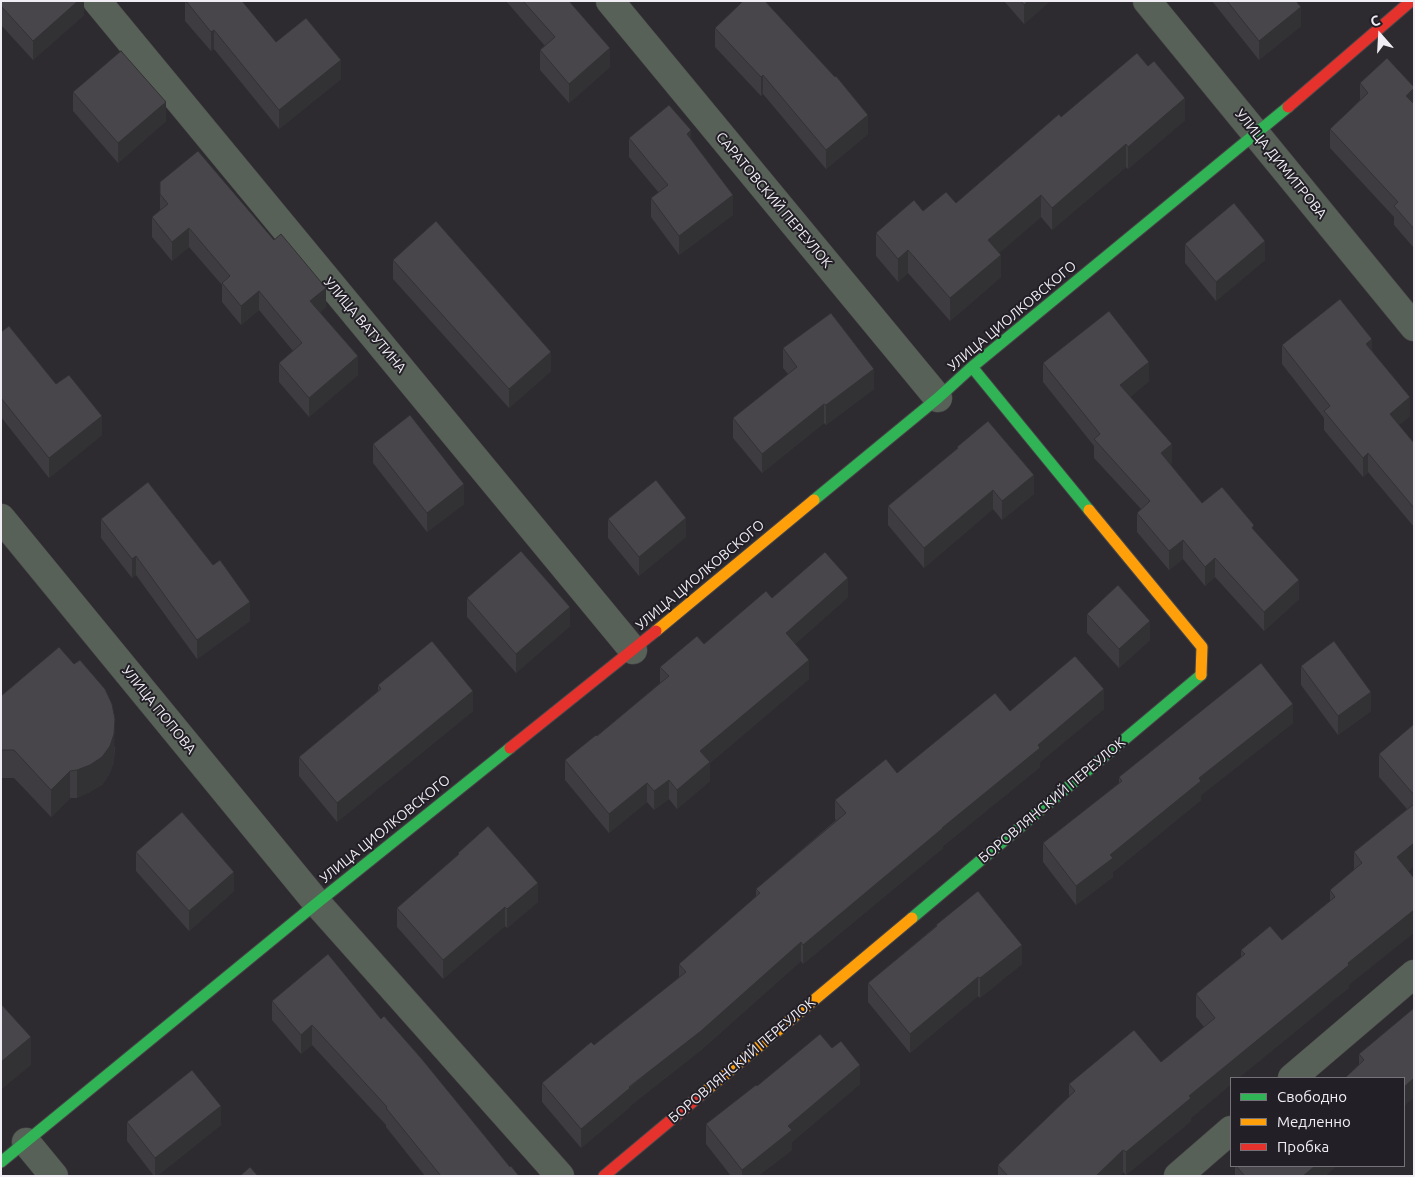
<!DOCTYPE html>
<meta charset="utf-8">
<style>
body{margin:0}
#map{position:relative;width:1415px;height:1177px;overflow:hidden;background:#2d2b2f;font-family:Ubuntu,sans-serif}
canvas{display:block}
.frame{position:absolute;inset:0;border:2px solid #f0eef4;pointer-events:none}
.legend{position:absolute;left:1230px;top:1077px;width:175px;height:90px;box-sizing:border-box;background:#231f27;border:1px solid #757279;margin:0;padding:6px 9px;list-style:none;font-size:15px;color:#f0eef4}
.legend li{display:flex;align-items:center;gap:10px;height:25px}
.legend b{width:25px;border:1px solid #757279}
.north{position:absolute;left:1355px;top:10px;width:50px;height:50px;-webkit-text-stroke:4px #231f27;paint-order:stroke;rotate:341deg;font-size:14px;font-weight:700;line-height:20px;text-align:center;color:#f0eef4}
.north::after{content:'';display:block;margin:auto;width:18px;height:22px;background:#f0eef4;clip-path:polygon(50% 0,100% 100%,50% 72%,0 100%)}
</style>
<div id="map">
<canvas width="1415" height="1177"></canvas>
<div class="frame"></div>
<ul class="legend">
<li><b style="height:6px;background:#30b455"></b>Свободно</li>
<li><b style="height:6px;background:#ff9f0a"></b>Медленно</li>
<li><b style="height:6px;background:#e5322d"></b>Пробка</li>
</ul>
<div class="north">С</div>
</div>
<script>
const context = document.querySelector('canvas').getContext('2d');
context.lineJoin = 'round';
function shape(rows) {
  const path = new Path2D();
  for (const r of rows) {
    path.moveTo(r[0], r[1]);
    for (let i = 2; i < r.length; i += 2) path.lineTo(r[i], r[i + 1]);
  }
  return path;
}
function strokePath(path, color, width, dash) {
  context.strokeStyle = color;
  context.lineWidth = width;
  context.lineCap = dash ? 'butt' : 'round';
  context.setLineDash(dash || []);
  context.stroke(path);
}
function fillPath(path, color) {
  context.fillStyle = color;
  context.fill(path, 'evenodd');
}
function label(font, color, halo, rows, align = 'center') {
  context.font = font + ' Ubuntu,sans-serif';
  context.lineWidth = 4;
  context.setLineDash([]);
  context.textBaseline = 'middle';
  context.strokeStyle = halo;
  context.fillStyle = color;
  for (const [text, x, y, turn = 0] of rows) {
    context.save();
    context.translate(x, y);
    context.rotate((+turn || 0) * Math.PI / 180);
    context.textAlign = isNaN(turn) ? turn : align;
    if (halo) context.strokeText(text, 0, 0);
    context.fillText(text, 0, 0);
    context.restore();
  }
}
const street = shape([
 [97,1,633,650],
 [610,1,938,398],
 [1147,1,1414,327],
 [1,518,317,903,560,1176],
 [1292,1078,1414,974],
 [26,1142,54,1176],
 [1178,1176,1231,1130]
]);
const fast = shape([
 [972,367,1089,510],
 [814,500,938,398,972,367,1288,107],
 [912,918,1201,675],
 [1,1162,317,903,510,748]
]);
const slow = shape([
 [1089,510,1202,647,1201,675],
 [656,631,814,500],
 [702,1094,912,918]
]);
const jam = shape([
 [1288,107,1411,1],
 [510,748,656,631],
 [604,1176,702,1094]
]);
strokePath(street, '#48474a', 29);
strokePath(fast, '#48474a', 13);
strokePath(slow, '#48474a', 13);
strokePath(jam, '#48474a', 13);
strokePath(street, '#586158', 28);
strokePath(fast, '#30b455', 11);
strokePath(slow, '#ff9f0a', 11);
strokePath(jam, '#e5322d', 11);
fillPath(shape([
 [1,1,84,1,84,15,33,60,1,25],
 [506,1,569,1,610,67,569,103,540,70,540,50,545,46],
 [1004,1,1050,1,1024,24],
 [1212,1,1296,1,1301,26,1259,60],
 [185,2,341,79,279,129,214,49,211,51,185,21],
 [715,28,835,77,868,134,826,169,763,94,761,96,715,47],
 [1360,83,1414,87,1414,248,1394,225,1394,217,1330,148,1330,129,1360,100],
 [73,92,166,121,118,163,73,111],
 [1061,117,1185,120,1128,169,1126,167,1052,230,1041,217,999,253,1001,277,950,321,908,273,898,282,876,256,876,233,923,211,956,203],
 [629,138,691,139,733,215,679,255,651,217,651,198,659,193,629,157],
 [160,182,326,307,320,312,358,375,309,417,279,382,279,363,293,351,259,310,241,325,222,302,222,285,189,247,172,261,152,237,152,217,160,210],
 [1185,244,1265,260,1216,301,1185,263],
 [393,260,551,371,509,408,393,279],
 [1,332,56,384,102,435,49,478,1,417],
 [1282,345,1372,350,1410,416,1399,425,1414,443,1414,527,1368,472,1363,477,1324,430,1324,418,1282,364],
 [783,348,874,389,826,425,824,423,762,473,733,438,733,418,788,374,783,368],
 [1043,363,1149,381,1130,397,1172,463,1170,464,1202,503,1254,531,1299,599,1264,631,1215,577,1205,586,1183,559,1169,570,1137,532,1137,513,1141,509,1094,458,1094,446,1043,382],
 [373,444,464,504,427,532,373,463],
 [957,447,1034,494,1002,520,993,509,924,568,888,525,888,506,957,449],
 [101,519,250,621,197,659,136,575,132,578,101,538],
 [608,519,686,537,639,576,608,538],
 [848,597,795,644,809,679,710,763,710,781,677,809,669,799,654,810,647,802,609,833,565,780,565,760,597,736,660,683,660,667,704,644,772,598],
 [467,598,570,626,516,673,467,617],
 [1087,614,1150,640,1119,668,1087,633],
 [1301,666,1371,711,1338,735,1301,685],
 [378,685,473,711,337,822,299,776,299,757,378,691],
 [1,696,115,747,114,761,110,773,102,785,90,792,77,798,70,798,51,817,14,778,1,778],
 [1104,709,1040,762,1040,767,943,846,943,848,803,964,801,961,701,1050,630,1106,630,1107,581,1148,542,1102,542,1083,594,1045,679,978,679,964,756,897,756,889,836,820,835,819,835,800,897,773,1010,711],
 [1293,723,1201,795,1201,800,1113,872,1113,877,1076,905,1043,862,1043,843,1119,783,1119,777],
 [1414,724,1414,865,1408,871,1349,985,1349,988,1231,1078,1231,1084,1191,1118,1191,1121,1126,1175,1123,1172,1120,1176,998,1176,998,1165,1069,1097,1069,1084,1161,1062,1204,1027,1196,1017,1196,994,1241,957,1241,950,1282,940,1330,901,1330,890,1354,870,1354,852,1407,809,1379,777,1379,754],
 [136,852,234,891,189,931,136,871],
 [458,853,538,902,507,928,505,926,443,979,397,927,397,908,458,855],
 [936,925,1022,964,980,998,978,996,910,1053,868,1002,868,983,936,926],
 [272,1001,381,1019,421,1059,510,1167,519,1176,425,1176,386,1127,386,1125,312,1045,301,1054,272,1020],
 [1414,1008,1414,1097,1404,1106,1404,1078,1345,1078,1359,1066,1359,1054],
 [860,1084,792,1142,792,1150,758,1176,731,1176,706,1144,706,1124,757,1086],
 [127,1122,221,1125,157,1176,154,1176,127,1141],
 [1235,1166,1336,1166,1325,1176,1235,1176]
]), '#3e3c40');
fillPath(shape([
 [78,1,84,1,84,15,33,60,33,41],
 [1028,1,1050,1,1024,24,1024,5],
 [1301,7,1301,26,1259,60,1259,41],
 [214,30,214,49,211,51,211,32],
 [610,48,610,67,569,103,569,84],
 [341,60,341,79,279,129,279,110],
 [763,75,763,94,761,96,761,77],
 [1414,88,1414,107,1406,96],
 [1185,98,1185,120,1128,169,1128,147],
 [166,102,166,121,118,163,118,143],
 [868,115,868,134,826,169,826,150],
 [691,130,691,150,687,134],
 [1126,144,1126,167,1052,230,1052,208],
 [733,195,733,215,679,255,679,236],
 [1041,195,1041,217,988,263,988,240],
 [189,228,189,247,172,261,172,242],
 [1265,241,1265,260,1216,301,1216,282],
 [908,250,908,273,898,282,898,259],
 [1001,255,1001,277,950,321,950,298],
 [326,288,326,307,310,320,310,301],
 [259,291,259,310,241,325,241,306],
 [1372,339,1372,358,1366,344],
 [551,352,551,371,509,408,509,389],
 [358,356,358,375,309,417,309,398],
 [1149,362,1149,381,1120,405,1120,385],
 [874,369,874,389,826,425,826,405],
 [1410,397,1410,416,1390,433,1390,414],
 [824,404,824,423,762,473,762,454],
 [102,416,102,435,49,478,49,458],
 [1172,444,1172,463,1161,472,1161,453],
 [1368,453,1368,472,1363,477,1363,458],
 [1034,475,1034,494,1002,520,1002,501],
 [464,484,464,504,427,532,427,513],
 [993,490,993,509,924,568,924,548],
 [686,518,686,537,639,576,639,557],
 [1183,540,1183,559,1169,570,1169,551],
 [136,556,136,575,132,578,132,559],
 [1215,558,1215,577,1205,586,1205,567],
 [848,578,848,597,786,652,786,633],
 [1299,580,1299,599,1264,631,1264,612],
 [250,602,250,621,197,659,197,640],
 [570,607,570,626,516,673,516,654],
 [1150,621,1150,640,1119,668,1119,649],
 [809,660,809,679,710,763,710,781,677,809,677,790,700,751],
 [1104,689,1104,709,1040,762,1040,767,943,846,943,848,803,964,803,945,942,828,1038,745],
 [473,691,473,711,337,822,337,803],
 [1371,692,1371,711,1338,735,1338,716],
 [1293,704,1293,723,1201,795,1201,800,1113,872,1113,877,1076,905,1076,886,1110,855,1199,778],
 [115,719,114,761,110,773,102,785,90,792,77,798,77,770],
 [70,771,70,798,51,817,51,790],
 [669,780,669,799,654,810,654,791],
 [647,783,647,802,609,833,609,814],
 [1414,843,1414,865,1397,880,1397,857],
 [234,872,234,891,189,931,189,911],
 [538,883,538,902,507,928,507,909],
 [505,907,505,926,443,979,443,960],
 [1414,910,1414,933,1349,985,1349,988,1239,1078,1231,1078,1231,1084,1191,1118,1191,1121,1126,1175,1126,1152,1189,1096,1348,963],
 [801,942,801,961,701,1050,630,1106,630,1107,581,1148,581,1129],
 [1022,945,1022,964,980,998,980,978],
 [978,977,978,996,910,1053,910,1034],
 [312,1025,312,1045,301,1054,301,1035],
 [31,1037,31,1065,1,1090,1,1062],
 [860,1065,860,1084,792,1142,792,1150,758,1176,742,1176,742,1170,788,1126],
 [1414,1078,1414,1097,1404,1106,1404,1087],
 [221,1106,221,1125,157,1176,155,1176,155,1158],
 [1123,1150,1123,1172,1120,1176,1096,1176],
 [1315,1166,1336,1166,1325,1176,1303,1176]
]), '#323134');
const building = shape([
 [1,1,78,1,33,41,1,6,1,1],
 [186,1,242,1,276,42,306,18,341,60,279,110,214,30,211,32,186,1],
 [523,1,569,1,610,48,569,84,540,50,555,37,523,1],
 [743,1,765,1,835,77,836,76,868,115,826,150,763,75,761,77,715,28,743,1],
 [1021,1,1028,1,1024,5,1021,1],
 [1227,1,1296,1,1301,7,1259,41,1227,1],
 [121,51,166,102,118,143,73,92,121,51],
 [1137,53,1148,66,1154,61,1185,98,1128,147,1126,144,1052,208,1041,195,988,240,1001,255,950,298,908,250,898,259,876,233,914,200,923,211,946,192,956,203,1059,114,1061,117,1137,53],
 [1387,58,1414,87,1414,88,1406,96,1414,104,1414,229,1394,206,1398,202,1330,129,1368,93,1360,83,1387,58],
 [669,105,691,130,687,134,733,195,679,236,651,198,668,185,629,138,669,105],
 [198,151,274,240,281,234,326,288,310,301,358,356,309,398,279,363,302,343,259,291,241,306,222,283,230,276,189,228,172,242,152,217,168,204,160,194,160,182,198,151],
 [1234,203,1265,241,1216,282,1185,244,1234,203],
 [436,221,551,352,509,389,393,260,436,221],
 [1340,299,1372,339,1366,344,1410,397,1390,414,1414,443,1414,508,1368,453,1363,458,1324,411,1330,406,1282,345,1340,299],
 [1109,311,1149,362,1120,385,1172,444,1161,453,1202,503,1222,487,1254,525,1252,528,1299,580,1264,612,1215,558,1205,567,1183,540,1169,551,1137,513,1150,501,1094,439,1100,434,1043,363,1109,311],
 [831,313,874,369,826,405,824,404,762,454,733,418,797,367,783,348,831,313],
 [9,326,56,384,69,375,102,416,49,458,1,398,1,332,9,326],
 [410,415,464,484,427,513,373,444,410,415],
 [988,421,1034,475,1002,501,993,490,924,548,888,506,958,448,957,447,988,421],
 [656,480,686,518,639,557,608,519,656,480],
 [148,482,213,565,220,560,250,602,197,640,136,556,132,559,101,519,148,482],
 [521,551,570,607,516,654,467,598,521,551],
 [825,552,848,578,786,633,809,660,700,751,710,762,677,790,669,780,654,791,647,783,609,814,565,760,596,735,597,736,669,676,660,667,697,636,704,644,766,591,772,598,825,552],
 [1118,585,1150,621,1119,649,1087,614,1118,585],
 [432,641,473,691,337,803,299,757,381,689,378,685,432,641],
 [1334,641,1371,692,1338,716,1301,666,1334,641],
 [59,647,74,664,80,660,105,689,112,704,115,719,114,734,110,746,102,757,90,765,77,770,70,771,51,790,14,750,1,750,1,696,59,647],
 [1075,656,1104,689,1038,745,1040,748,942,828,943,828,803,945,801,942,701,1031,629,1087,630,1088,581,1129,542,1083,591,1042,594,1045,686,972,679,964,760,893,756,889,846,813,835,800,886,759,897,773,995,693,1010,711,1075,656],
 [1261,663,1293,704,1199,778,1201,781,1110,855,1113,858,1076,886,1043,843,1122,781,1119,777,1261,663],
 [1414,724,1414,795,1379,754,1414,724],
 [1414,804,1414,843,1397,857,1414,878,1414,910,1348,963,1349,965,1189,1096,1191,1098,1126,1152,1123,1150,1096,1176,1008,1176,998,1165,1075,1091,1069,1084,1134,1030,1161,1062,1215,1018,1196,994,1245,954,1241,950,1270,926,1282,940,1335,897,1330,890,1362,863,1354,852,1414,804],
 [182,812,234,872,189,911,136,852,182,812],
 [488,826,538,883,507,909,505,907,443,960,397,908,459,854,458,853,488,826],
 [978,891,1022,945,980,978,978,977,910,1034,868,983,937,926,936,925,978,891],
 [328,954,381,1019,384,1016,421,1058,510,1167,511,1166,519,1176,441,1176,386,1108,387,1107,312,1025,301,1035,272,1001,328,954],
 [1,1004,31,1037,1,1062,1,1004],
 [1414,1008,1414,1078,1404,1087,1404,1078,1345,1078,1364,1060,1359,1054,1414,1008],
 [820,1034,832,1048,841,1041,860,1065,788,1126,792,1130,742,1170,706,1124,756,1085,757,1086,820,1034],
 [192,1070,221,1106,155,1158,127,1122,192,1070],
 [1236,1166,1315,1166,1303,1176,1245,1176,1236,1166],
 [250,1167,258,1176,240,1176,250,1167]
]);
fillPath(building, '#48464a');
strokePath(building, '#323134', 1);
label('14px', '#f0eef4', '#231f27', [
 ["УЛИЦА ДИМИТРОВА",1281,164,51],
 ["САРАТОВСКИЙ ПЕРЕУЛОК",774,200,50],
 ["УЛИЦА ЦИОЛКОВСКОГО",1012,316,-40],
 ["УЛИЦА ВАТУТИНА",365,325,50],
 ["УЛИЦА ЦИОЛКОВСКОГО",700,575,-40],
 ["УЛИЦА ПОПОВА",159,710,51],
 ["БОРОВЛЯНСКИЙ ПЕРЕУЛОК",1052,800,-40],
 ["УЛИЦА ЦИОЛКОВСКОГО",385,829,-39],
 ["БОРОВЛЯНСКИЙ ПЕРЕУЛОК",742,1060,-40]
]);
</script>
